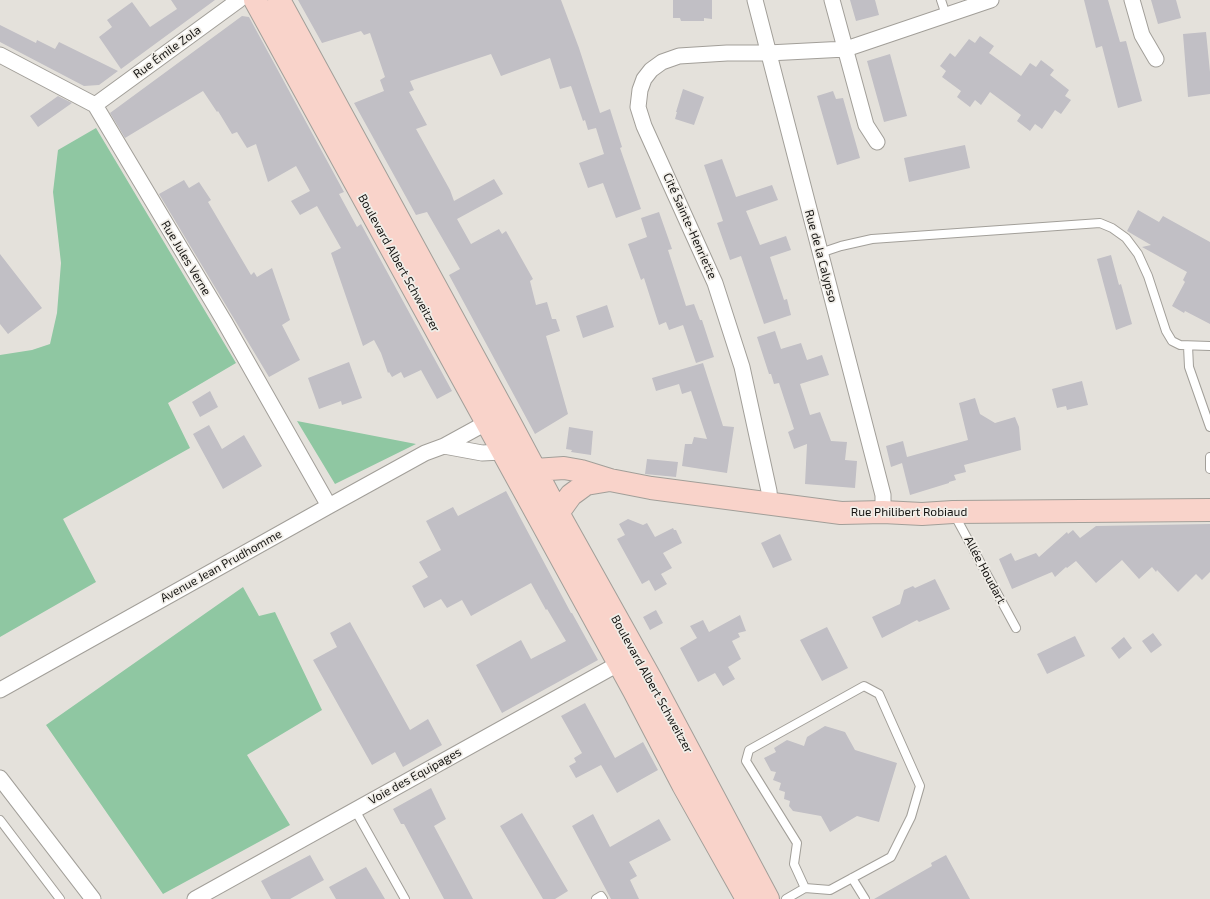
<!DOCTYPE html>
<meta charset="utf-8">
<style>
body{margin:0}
canvas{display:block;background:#e4e1db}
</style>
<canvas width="1210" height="899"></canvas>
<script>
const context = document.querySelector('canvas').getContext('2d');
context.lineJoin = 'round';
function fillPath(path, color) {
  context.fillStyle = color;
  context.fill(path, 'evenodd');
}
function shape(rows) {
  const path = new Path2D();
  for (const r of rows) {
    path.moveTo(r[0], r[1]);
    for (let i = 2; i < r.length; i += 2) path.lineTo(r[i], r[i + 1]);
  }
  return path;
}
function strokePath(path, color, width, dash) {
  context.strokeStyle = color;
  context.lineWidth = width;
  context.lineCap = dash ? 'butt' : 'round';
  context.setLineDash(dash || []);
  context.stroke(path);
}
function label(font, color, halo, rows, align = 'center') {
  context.font = font + ' "Exo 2",sans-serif';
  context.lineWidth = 3.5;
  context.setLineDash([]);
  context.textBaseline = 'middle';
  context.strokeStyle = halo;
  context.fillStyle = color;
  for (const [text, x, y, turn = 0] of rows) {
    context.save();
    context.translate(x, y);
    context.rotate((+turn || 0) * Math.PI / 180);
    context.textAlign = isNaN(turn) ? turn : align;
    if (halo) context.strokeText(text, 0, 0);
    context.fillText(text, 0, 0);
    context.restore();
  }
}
fillPath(shape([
 [96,128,236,363,168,403,190,448,63,519,96,582,0,637,0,355,32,350,50,344,57,313,61,263,53,192,58,150],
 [297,421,416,444,335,484],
 [243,587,259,616,275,612,322,710,247,755,290,825,163,894,46,725]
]), '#8fc7a2');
fillPath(shape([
 [171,0,215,0,121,69,99,37,112,27,107,20,132,2,150,27,177,9],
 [298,0,561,0,579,48,600,113,610,109,622,147,620,148,641,209,616,218,603,183,588,188,579,163,604,154,596,128,588,130,585,120,583,121,571,86,560,89,550,58,501,76,491,54,410,81,414,90,409,92,427,125,416,129,450,190,454,201,494,179,503,194,457,219,471,244,499,229,502,234,506,231,533,279,530,281,536,305,547,302,552,319,556,319,560,331,546,336,568,414,535,434,449,275,460,269,427,212,416,215,354,103,384,91,380,80,385,77,370,33,364,35,361,31,322,43],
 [673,0,712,0,712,19,704,18,704,21,681,21,680,18,673,18],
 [850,0,875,0,879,15,856,21],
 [1084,0,1108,0,1120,42,1126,41,1142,101,1118,108,1102,46,1096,48],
 [1151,0,1176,0,1181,18,1158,24],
 [242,16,249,17,344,192,339,194,357,227,361,224,452,391,437,399,421,370,404,378,401,372,392,377,389,372,388,373,381,353,374,340,363,346,331,253,341,248,317,206,300,215,291,201,310,191,296,166,268,182,256,144,247,148,237,132,232,134,218,111,217,112,203,91,125,138,110,113],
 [0,25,36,43,37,40,55,49,59,42,118,71,99,85,84,86,0,42],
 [1206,32,1210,72,1210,94,1188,97,1183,34],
 [980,36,994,46,989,53,1021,76,1030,63,1036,67,1041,60,1054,70,1050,75,1069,90,1065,96,1071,100,1061,114,1055,110,1042,129,1035,124,1030,131,1017,121,1021,115,990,92,981,105,975,100,970,107,957,97,961,91,942,77,946,71,940,66,950,53,955,57,969,39,975,43],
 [890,54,907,116,884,122,867,61],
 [683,89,704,97,694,125,675,119,677,112,676,112],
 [833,91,836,99,843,98,860,158,837,165,817,96],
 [58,96,72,103,38,127,30,116],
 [965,145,970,168,909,182,904,158],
 [722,159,736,197,772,185,778,200,746,211,760,245,786,236,791,250,770,257,784,300,787,299,791,315,764,324,741,256,730,260,717,223,723,221,704,165],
 [184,180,189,188,199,182,211,200,208,202,251,275,254,272,257,277,272,268,290,320,282,325,300,360,269,377,159,194],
 [1138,210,1159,222,1163,216,1210,242,1210,324,1185,311,1184,313,1172,306,1185,282,1183,280,1187,272,1142,247,1151,245,1127,231],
 [659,212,672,249,668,250,686,306,694,304,700,320,702,320,714,357,696,363,683,325,669,330,666,322,659,325,644,278,641,280,628,244,647,237,641,218],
 [0,254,42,308,8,334,0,324],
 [1111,255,1119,285,1121,284,1132,324,1116,330,1097,259],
 [607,305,614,327,583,338,576,316],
 [775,331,781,349,801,343,807,360,822,355,829,375,800,384,810,415,820,412,831,441,847,442,845,460,857,461,855,488,805,484,807,444,794,449,788,432,794,429,779,383,774,384,771,374,769,374,757,337],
 [349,362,362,398,342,405,341,401,319,409,308,378],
 [703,363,723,426,734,427,727,473,682,466,685,444,692,444,694,437,707,439,691,391,682,394,679,384,656,391,652,378],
 [1082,381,1088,405,1067,410,1066,406,1057,408,1052,389],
 [210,391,218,407,200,417,192,402],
 [975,398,980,414,995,423,1015,417,1019,427,1021,450,964,465,966,472,954,475,956,480,949,482,949,483,910,495,902,463,891,467,886,446,903,441,907,457,968,440,959,403],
 [209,425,222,449,244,435,262,466,223,489,193,434],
 [569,427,593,431,591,455,571,452,572,450,566,449],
 [647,459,678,462,676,477,645,474],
 [506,491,571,613,572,613,598,660,502,713,476,665,521,640,531,659,566,641,547,609,546,610,531,583,471,616,462,600,447,608,441,599,424,608,412,586,428,577,419,562,441,550,426,521,453,507,458,516],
 [628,519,643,525,647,523,655,537,673,528,674,530,676,530,682,543,663,553,672,568,661,574,667,584,655,591,649,580,642,584,617,539,625,535,619,524],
 [1210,524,1210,572,1202,580,1196,574,1178,592,1157,570,1156,572,1152,567,1139,579,1122,560,1096,583,1076,561,1067,568,1066,567,1055,577,1052,572,1012,589,999,559,1011,553,1015,561,1036,553,1039,557,1067,532,1068,534,1073,530,1080,538,1096,526],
 [780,534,792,560,773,568,761,543],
 [935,579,950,609,919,622,917,620,882,638,872,617,900,604,904,590,913,586,915,588],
 [656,610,663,623,650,630,643,617],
 [740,615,746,631,738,633,740,637,732,641,741,659,728,667,735,679,723,686,715,673,698,682,680,648,697,638,690,626,703,620,709,632],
 [350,622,410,730,428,719,442,745,403,767,395,752,372,765,313,660,337,647,330,633],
 [827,627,848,668,822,681,800,640],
 [1153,633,1162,645,1151,653,1142,641],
 [1075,636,1085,656,1047,674,1037,654],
 [1124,637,1132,648,1119,659,1111,648],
 [585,703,615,758,643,742,658,770,617,793,601,765,576,778,569,766,576,762,574,758,582,753,561,716],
 [825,726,845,732,855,750,897,763,879,822,857,816,830,832,821,816,793,811,789,806,790,801,784,799,785,792,779,790,781,783,773,780,776,772,771,771,764,758,776,752,774,748,787,740,804,746,807,737],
 [431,788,446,819,434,826,473,899,444,899,404,824,401,824,393,809],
 [522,813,568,891,555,899,543,899,500,826],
 [593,814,610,847,659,819,671,840,629,862,637,876,630,880,639,899,611,899,572,826],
 [310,855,324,880,290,899,271,899,261,881],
 [946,855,970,899,874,899,932,866,931,863],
 [366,867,385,899,336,899,329,887]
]), '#c1bfc5');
const lane = shape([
 [941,0,946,15],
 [820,253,841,246,872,239,1100,223,1112,228,1126,238,1138,254,1148,276,1166,331,1172,341,1180,345,1210,346],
 [1188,346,1189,367,1210,427],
 [1210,457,1210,469],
 [954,514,1016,628],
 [355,810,405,899],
 [0,820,60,899],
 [852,878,865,899],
 [596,899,601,896,603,899],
 [786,899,805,888,830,890,891,857,911,817,920,786,879,694,864,686,749,750,746,761,797,843,794,864,805,888]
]);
const street = shape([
 [755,0,883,495,883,512],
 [832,0,866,125,877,142],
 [1132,0,1142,35,1156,59],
 [0,55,95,105,224,321,329,506],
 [95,105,239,0],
 [444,446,482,453,502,452],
 [770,503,769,491,742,367,715,283,644,126,638,107,640,90,644,79,651,70,662,62,679,56,727,53,768,53,846,49,991,0],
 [0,690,329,506,425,453,444,446,486,423],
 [0,778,93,899],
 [195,899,627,659]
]);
const secondary = shape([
 [255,0,634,691,683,785,747,899],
 [279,0,509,421,558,513,652,681,768,899],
 [524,465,526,468,535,470,564,468,581,471,610,480,651,488,841,513,883,512,922,514,953,512,1210,510],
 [558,513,571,495,586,484,610,480]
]);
strokePath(lane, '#a29f99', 10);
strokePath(street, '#a29f99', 17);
strokePath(secondary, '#a29f99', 24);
strokePath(lane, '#fff', 8);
strokePath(street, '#fff', 15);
strokePath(secondary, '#f9d3ca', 22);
label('12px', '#161513', '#f1eee8', [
 ["Rue Émile Zola",167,52,-36],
 ["Cité Sainte-Henriette",690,226,66],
 ["Rue de la Calypso",821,256,75],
 ["Rue Jules Verne",186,258,59],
 ["Boulevard Albert Schweitzer",399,263,61],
 ["Rue Philibert Robiaud",909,512],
 ["Avenue Jean Prudhomme",221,566,-29],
 ["Allée Houdart",985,570,62],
 ["Boulevard Albert Schweitzer",652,684,61],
 ["Voie des Equipages",415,776,-29]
]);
</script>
